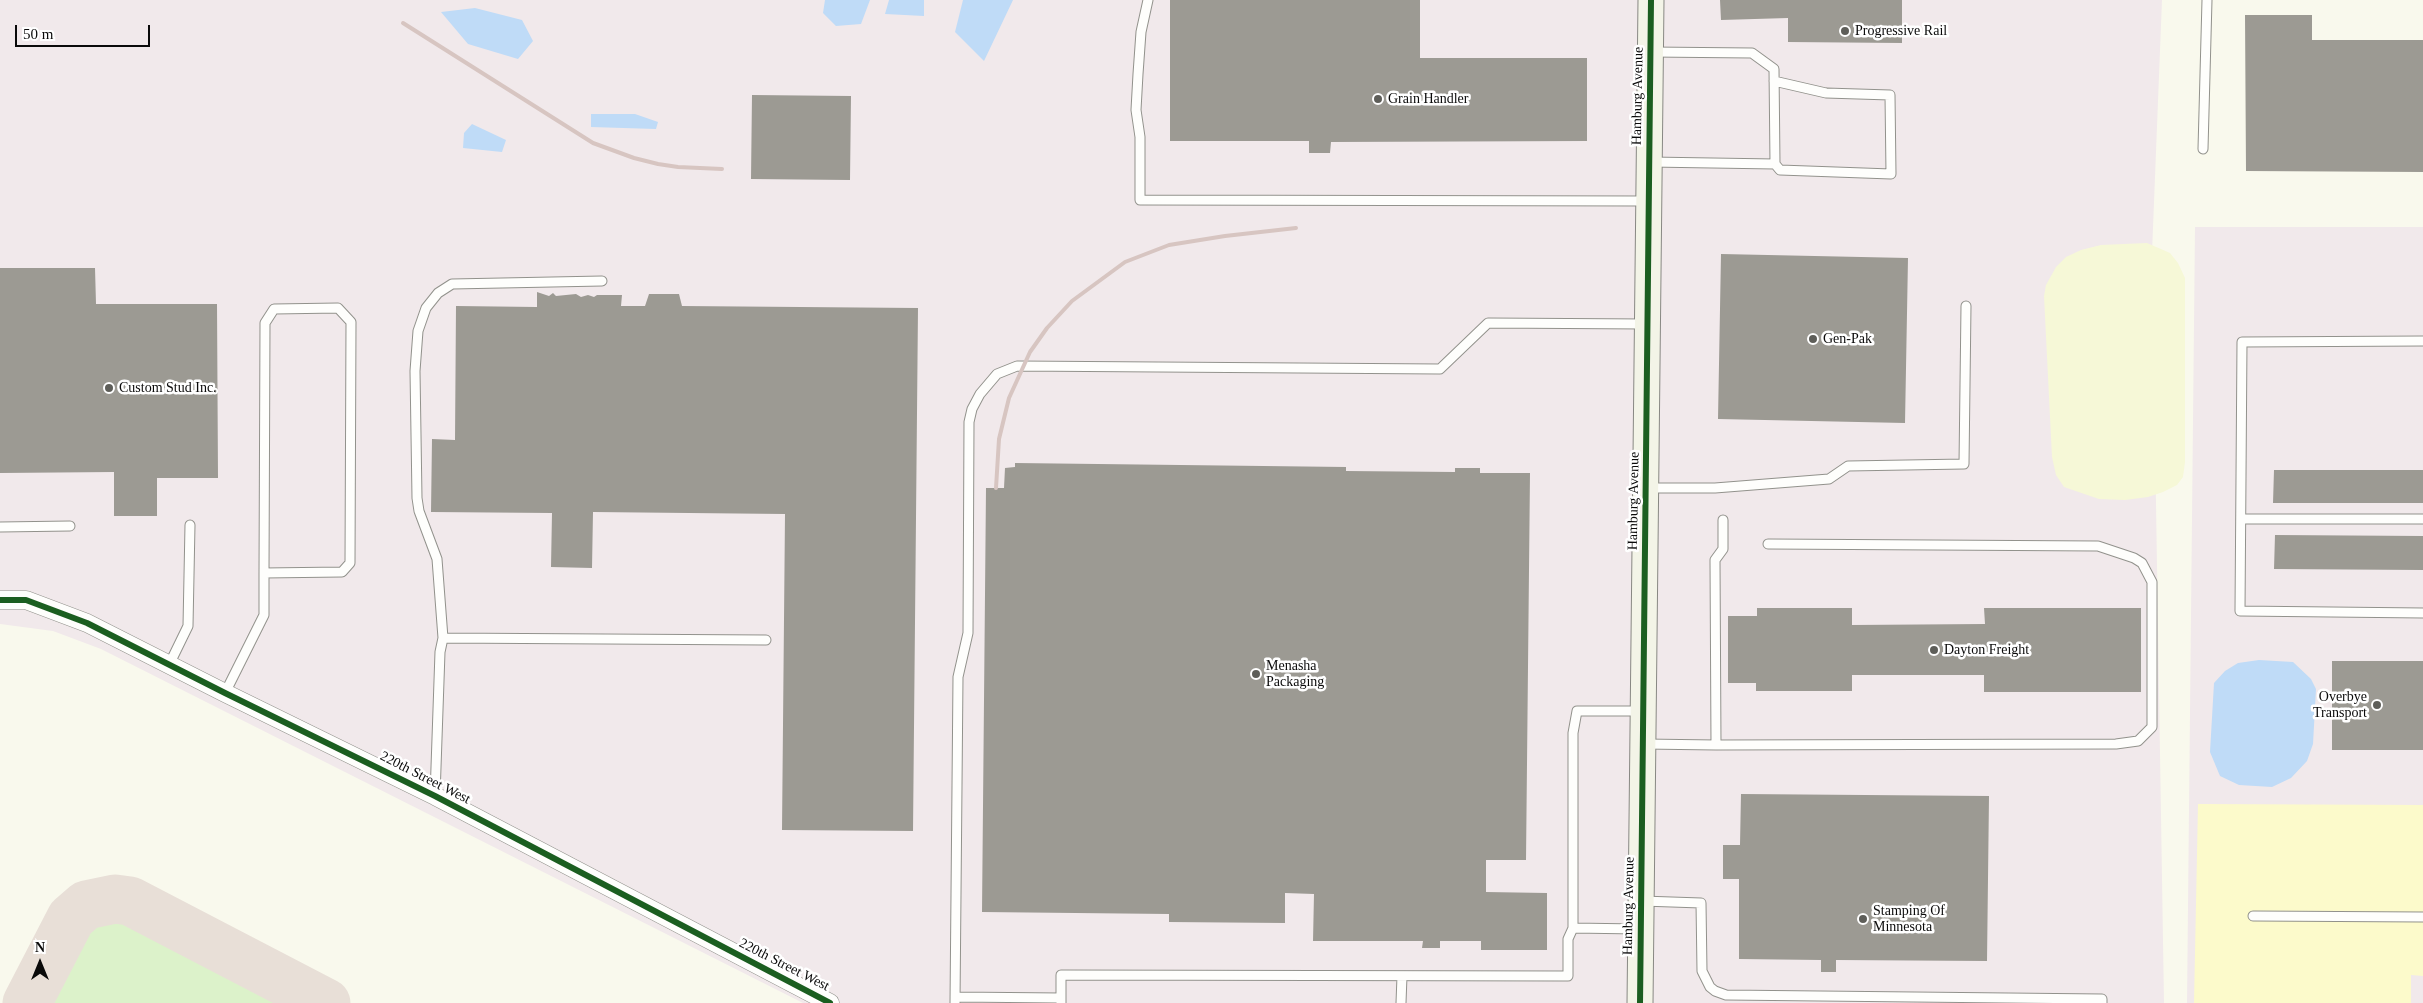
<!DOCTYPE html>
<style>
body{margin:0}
#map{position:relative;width:2423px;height:1003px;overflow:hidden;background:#f9f9ed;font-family:Georgia,serif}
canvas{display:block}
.north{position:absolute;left:15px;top:938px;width:50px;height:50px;-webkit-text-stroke:4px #fff;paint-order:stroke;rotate:0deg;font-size:14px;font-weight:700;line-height:20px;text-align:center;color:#0a0a0a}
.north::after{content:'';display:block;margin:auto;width:18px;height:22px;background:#0a0a0a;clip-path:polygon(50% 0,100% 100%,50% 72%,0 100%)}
.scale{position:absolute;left:15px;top:25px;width:135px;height:22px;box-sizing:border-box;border:2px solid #0a0a0a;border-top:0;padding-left:6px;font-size:15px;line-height:18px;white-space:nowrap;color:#0a0a0a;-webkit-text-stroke:4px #fff;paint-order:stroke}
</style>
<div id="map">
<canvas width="2423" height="1003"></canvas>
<div class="north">N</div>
<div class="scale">50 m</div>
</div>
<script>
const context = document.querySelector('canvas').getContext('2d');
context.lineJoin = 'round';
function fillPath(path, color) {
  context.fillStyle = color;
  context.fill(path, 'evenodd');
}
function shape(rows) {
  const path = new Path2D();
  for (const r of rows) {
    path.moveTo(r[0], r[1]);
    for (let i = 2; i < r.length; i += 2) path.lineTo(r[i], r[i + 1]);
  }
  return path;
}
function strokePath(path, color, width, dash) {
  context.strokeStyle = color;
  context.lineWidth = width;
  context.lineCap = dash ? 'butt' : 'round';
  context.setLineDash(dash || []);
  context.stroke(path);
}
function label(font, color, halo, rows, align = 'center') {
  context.font = font + ' Georgia,serif';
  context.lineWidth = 5;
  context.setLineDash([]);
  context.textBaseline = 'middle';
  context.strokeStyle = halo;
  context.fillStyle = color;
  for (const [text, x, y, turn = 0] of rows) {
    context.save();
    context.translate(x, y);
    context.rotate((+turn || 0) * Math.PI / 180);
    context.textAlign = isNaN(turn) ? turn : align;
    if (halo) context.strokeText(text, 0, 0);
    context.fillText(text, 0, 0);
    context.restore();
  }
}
fillPath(shape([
 [0,0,2162,0,2152,253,2164,1003,803,1003,101,649,53,631,0,624],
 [2195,227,2423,227,2423,1003,2187,1003]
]), '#f1e9eb');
fillPath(shape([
 [2147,243,2170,253,2178,263,2185,278,2185,462,2183,477,2177,485,2163,492,2148,497,2125,500,2099,499,2064,487,2056,475,2052,457,2044,296,2046,285,2056,267,2066,257,2081,250,2101,245]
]), '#f6f8d7');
fillPath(shape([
 [109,917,129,919,290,1003,45,1003,80,937,90,925]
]), '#dcf2ca');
fillPath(shape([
 [2198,804,2423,805,2423,976,2411,975,2411,1003,2194,1003]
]), '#fcfacb');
fillPath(shape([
 [825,0,870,0,861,24,836,26,823,13],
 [889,0,924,0,924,16,885,14],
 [963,0,1013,0,984,61,955,32],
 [475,8,522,20,533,41,518,59,468,44,441,12],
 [591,114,635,114,658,122,656,129,591,127],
 [472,124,506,140,502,152,463,148,464,133],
 [2259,660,2293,662,2311,679,2316,689,2313,744,2307,761,2291,778,2272,787,2239,785,2220,776,2210,752,2214,683,2225,671,2238,663]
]), '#bfdbf7');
strokePath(shape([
 [27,1003,71,918,86,905,115,899,130,901,326,1003]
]), '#e8dfd7', 49);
fillPath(shape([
 [1170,0,1420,0,1420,58,1587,58,1587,141,1331,142,1330,153,1309,153,1309,141,1170,141],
 [1720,0,1902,0,1902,43,1788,42,1788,18,1721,20],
 [2245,15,2312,15,2312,40,2423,40,2423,172,2246,171],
 [752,95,851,96,850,180,751,179],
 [1721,254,1908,258,1905,423,1718,419],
 [0,268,95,268,96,304,217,304,218,478,157,478,157,516,114,516,114,472,0,473],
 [537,292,549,296,553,293,556,296,576,294,581,297,588,295,594,297,597,295,622,295,621,306,645,306,649,294,679,294,682,306,918,308,913,831,782,830,785,514,593,512,592,568,551,567,552,513,431,512,432,439,455,440,456,306,537,307],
 [1015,463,1346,467,1346,471,1455,472,1455,468,1480,468,1480,473,1530,473,1526,860,1486,860,1486,892,1547,893,1547,950,1481,950,1481,941,1440,941,1440,948,1422,948,1423,941,1313,941,1314,894,1285,893,1285,923,1169,922,1169,914,982,912,986,488,1004,488,1005,468,1015,467],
 [2274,470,2423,470,2423,503,2273,503],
 [2275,535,2423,536,2423,570,2274,569],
 [1757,608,1852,608,1852,625,1985,624,1984,608,2141,608,2141,692,1984,692,1984,675,1852,675,1852,691,1756,691,1756,683,1728,683,1728,616,1757,616],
 [2332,661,2423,661,2423,750,2332,750],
 [1741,794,1989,796,1987,961,1836,960,1836,972,1821,972,1821,960,1739,959,1739,879,1723,879,1723,845,1740,845]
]), '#9c9a93');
const lane = shape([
 [1148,0,1141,32,1138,74,1136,110,1140,137,1140,200,1648,201],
 [1774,81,1826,93,1890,95,1891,174,1780,170,1775,164],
 [2203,149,2207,0],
 [1650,162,1775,164,1774,69,1752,53,1651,52],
 [2423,341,2242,342,2240,611,2423,613],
 [1647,488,1715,488,1829,479,1848,466,1964,464,1966,306],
 [2241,519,2423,519],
 [0,527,70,526],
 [443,638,437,559,419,511,417,498,415,371,418,331,426,308,438,293,452,284,602,281],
 [169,665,188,626,190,525],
 [225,693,264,615,264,573,265,323,274,309,338,308,351,322,350,563,342,572,264,573],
 [1644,744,1716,745,1715,560,1723,549,1723,520],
 [1716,745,2116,744,2138,741,2152,727,2152,582,2142,563,2134,558,2098,546,1768,544],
 [435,796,440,652,443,638,766,640],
 [1642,901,1701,903,1702,971,1710,987,1715,991,1726,995,2102,999,2102,1003],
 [2253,916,2423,917],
 [1573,928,1638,929],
 [956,997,1061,998],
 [955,1003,958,677,968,633,969,422,972,409,980,394,997,374,1017,366,1440,369,1488,323,1646,324],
 [1061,1003,1061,975,1568,976,1568,939,1573,928,1573,733,1577,711,1642,711],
 [1401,1003,1402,976]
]);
const street = shape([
 [0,600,26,600,87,623,225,693,435,796,830,1003]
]);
const secondary = shape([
 [1640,1003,1651,0]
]);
strokePath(lane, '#92928c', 11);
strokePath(street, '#92928c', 19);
strokePath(secondary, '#888883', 27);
strokePath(lane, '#fefefc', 9);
strokePath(street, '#fefefc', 18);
strokePath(secondary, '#f3f4e7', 25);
strokePath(shape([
 [403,23,593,143,634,158,658,164,678,167,722,169],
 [996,488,999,439,1009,398,1030,352,1047,328,1072,301,1125,262,1169,245,1225,236,1296,228]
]), '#d7c5c1', 4);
strokePath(shape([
 [0,600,26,600,87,623,225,693,435,796,830,1003],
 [1640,1003,1651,0]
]), '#1b5e20', 6);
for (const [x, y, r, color] of [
 [1845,31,5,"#5e5e59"],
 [1378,99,5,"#5e5e59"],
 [1813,339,5,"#5e5e59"],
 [109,388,5,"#5e5e59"],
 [1934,650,5,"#5e5e59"],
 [1256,674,5,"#5e5e59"],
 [2377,705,5,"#5e5e59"],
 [1863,919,5,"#5e5e59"]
]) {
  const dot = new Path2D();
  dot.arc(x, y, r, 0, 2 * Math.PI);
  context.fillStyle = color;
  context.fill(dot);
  strokePath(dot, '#fff', 2);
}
label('14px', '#0a0a0a', '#fff', [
 ["Progressive Rail",1855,31],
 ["Grain Handler",1388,99],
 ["Gen-Pak",1823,339],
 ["Custom Stud Inc.",119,388],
 ["Dayton Freight",1944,650],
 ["Menasha",1266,666],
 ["Packaging",1266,682],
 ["Overbye",2367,697,"right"],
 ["Transport",2367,713,"right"],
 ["Stamping Of",1873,911],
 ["Minnesota",1873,927]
], 'left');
label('14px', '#0a0a0a', '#fff', [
 ["Hamburg Avenue",1638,96,-89],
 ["Hamburg Avenue",1634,501,-89],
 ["220th Street West",425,778,27],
 ["Hamburg Avenue",1629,906,-89],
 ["220th Street West",784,965,27]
]);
</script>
